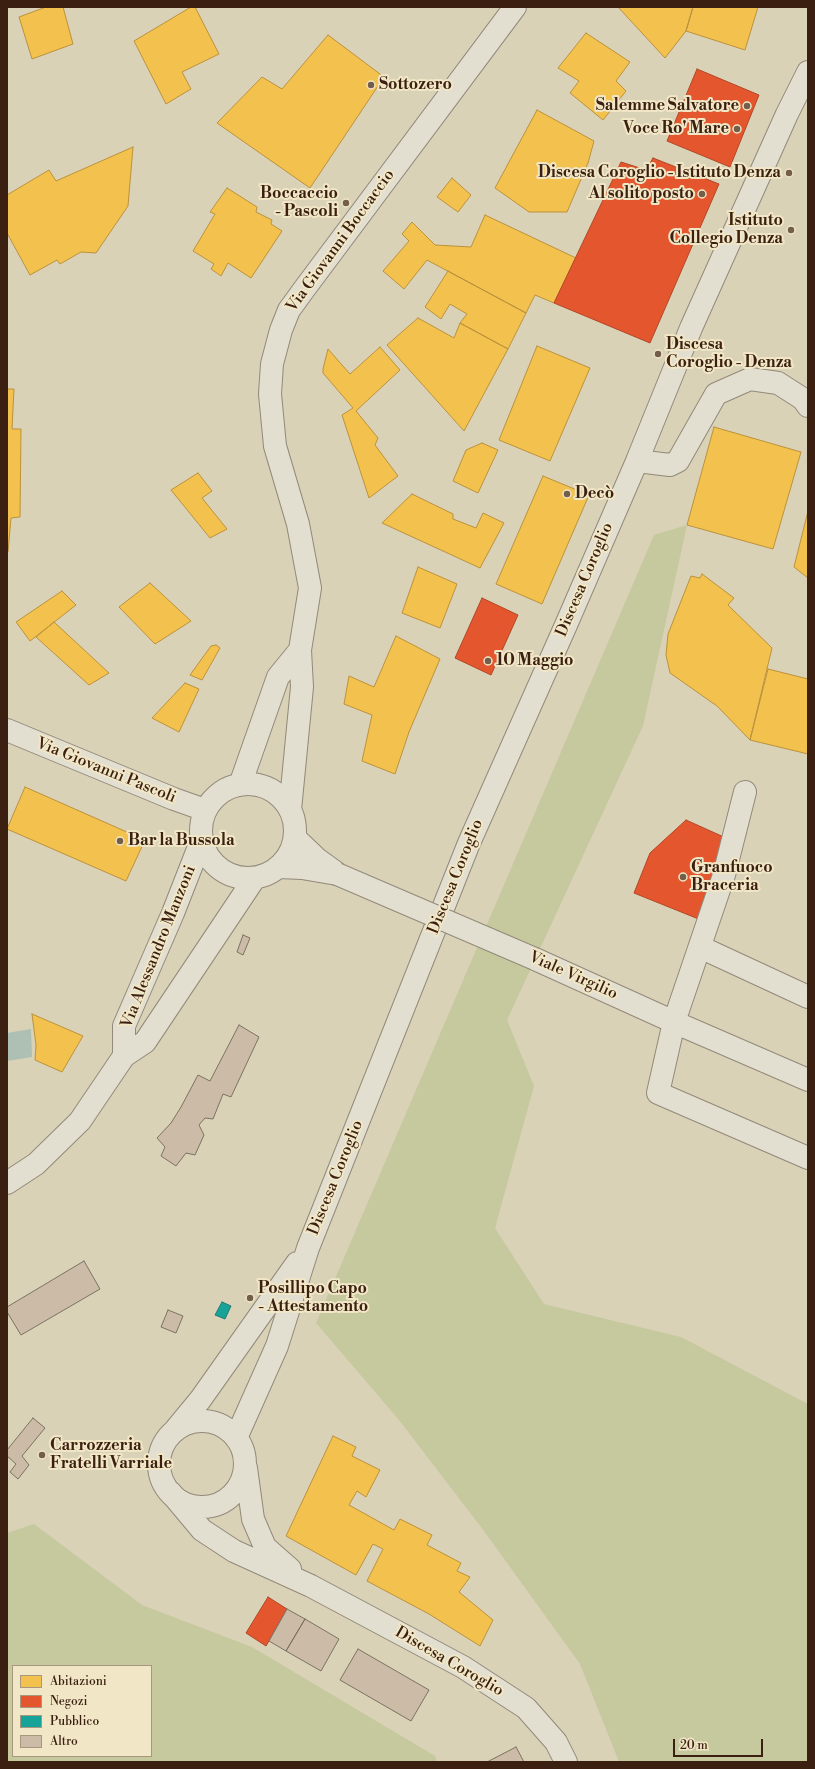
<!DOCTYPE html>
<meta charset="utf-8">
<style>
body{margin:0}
#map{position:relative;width:815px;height:1769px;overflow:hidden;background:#dad2b7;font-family:"Libre Bodoni",serif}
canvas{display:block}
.frame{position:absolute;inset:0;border:8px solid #3b2011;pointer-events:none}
.legend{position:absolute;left:12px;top:1665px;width:140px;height:92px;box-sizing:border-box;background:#f1e7c6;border:1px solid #a8977e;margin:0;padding:5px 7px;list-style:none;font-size:12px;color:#3b2011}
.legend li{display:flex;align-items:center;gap:8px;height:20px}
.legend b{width:20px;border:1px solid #a8977e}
.scale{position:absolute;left:673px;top:1739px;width:90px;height:18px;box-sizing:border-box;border:2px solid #3b2011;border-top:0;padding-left:5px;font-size:12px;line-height:14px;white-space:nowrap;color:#3b2011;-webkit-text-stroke:3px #f1e7c6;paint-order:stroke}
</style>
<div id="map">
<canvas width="815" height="1769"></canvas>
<div class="frame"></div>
<ul class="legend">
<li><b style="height:11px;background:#f2c14e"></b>Abitazioni</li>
<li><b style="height:11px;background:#e4572e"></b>Negozi</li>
<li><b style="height:11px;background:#17a398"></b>Pubblico</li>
<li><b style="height:11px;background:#cbbba7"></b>Altro</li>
</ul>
<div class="scale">20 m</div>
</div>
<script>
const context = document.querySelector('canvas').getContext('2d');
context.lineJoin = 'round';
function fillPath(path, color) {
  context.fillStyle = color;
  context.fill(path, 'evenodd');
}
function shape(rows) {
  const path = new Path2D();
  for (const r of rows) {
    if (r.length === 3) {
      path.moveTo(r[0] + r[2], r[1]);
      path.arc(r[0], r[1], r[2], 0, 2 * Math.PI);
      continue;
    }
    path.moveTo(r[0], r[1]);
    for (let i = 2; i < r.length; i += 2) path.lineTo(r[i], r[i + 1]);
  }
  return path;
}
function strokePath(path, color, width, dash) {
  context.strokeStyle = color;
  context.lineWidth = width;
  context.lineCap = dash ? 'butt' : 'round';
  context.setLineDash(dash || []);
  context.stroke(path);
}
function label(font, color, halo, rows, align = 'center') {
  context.font = font + ' "Libre Bodoni",serif';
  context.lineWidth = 4;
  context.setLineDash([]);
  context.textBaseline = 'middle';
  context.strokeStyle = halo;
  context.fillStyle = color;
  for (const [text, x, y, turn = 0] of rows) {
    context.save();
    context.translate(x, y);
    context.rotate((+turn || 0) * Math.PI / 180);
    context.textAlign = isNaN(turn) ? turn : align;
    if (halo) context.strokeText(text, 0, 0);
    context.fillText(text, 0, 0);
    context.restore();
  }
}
fillPath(shape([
 [687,525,643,726,507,1020,534,1086,495,1228,544,1304,681,1337,808,1404,808,1762,619,1762,580,1664,484,1531,399,1420,316,1323,654,535],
 [34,1524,142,1605,252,1647,435,1756,437,1762,7,1762,7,1533],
 [13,1666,151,1666,151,1756,13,1756]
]), '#c6c89e');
fillPath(shape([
 [31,1029,32,1057,7,1061,7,1033]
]), '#adc0b3');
const homes = shape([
 [46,7,63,7,73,44,32,59,19,17,46,7],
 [191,7,195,7,219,54,182,72,191,89,166,104,134,41,191,7],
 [618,7,693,7,686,31,665,58,618,7],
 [693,7,758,7,745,50,686,31,693,7],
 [586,33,630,62,616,81,626,91,603,120,570,93,579,81,558,68,586,33],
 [328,35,384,77,310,188,217,123,262,77,282,89,328,35],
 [537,110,594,141,588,163,567,212,529,212,495,188,537,110],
 [133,147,128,206,96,253,81,252,60,264,57,260,30,275,7,233,7,195,49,170,56,181,133,147],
 [452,178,471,195,458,212,437,197,452,178],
 [227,188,257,207,256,212,272,220,271,224,282,231,251,278,228,263,221,276,211,269,214,264,193,251,215,214,210,212,227,188],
 [485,215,576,258,554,303,535,295,526,313,427,260,404,289,383,271,409,241,402,234,412,222,435,245,471,247,485,215],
 [448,271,526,313,508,349,460,323,467,314,450,304,441,319,425,307,448,271],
 [418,318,454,338,460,323,508,349,464,431,387,345,418,318],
 [537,346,590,368,550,461,499,440,537,346],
 [380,347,400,370,356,411,378,438,375,445,398,476,369,498,342,415,353,408,323,373,323,369,328,349,350,374,380,347],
 [7,389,14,389,12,429,21,429,20,517,11,518,8,552,7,552,7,389],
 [714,427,801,452,773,549,687,525,714,427],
 [482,443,498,450,478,493,453,481,466,450,482,443],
 [198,473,212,491,202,498,227,529,210,538,171,490,198,473],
 [543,476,589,495,542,604,496,584,543,476],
 [412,494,453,514,453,519,476,528,483,513,504,523,480,568,382,523,412,494],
 [808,511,808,578,794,567,808,511],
 [418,567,457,584,440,628,402,613,418,567],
 [702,574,734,598,728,605,772,648,750,740,717,706,670,673,666,655,668,634,691,576,700,578,702,574],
 [150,583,191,621,155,644,119,607,150,583],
 [62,591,76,605,30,641,16,622,62,591],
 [54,622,109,673,89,685,36,637,54,622],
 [396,636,440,659,409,732,395,774,362,761,372,715,344,704,349,676,374,687,396,636],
 [216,645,220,648,202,680,190,675,211,646,216,645],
 [768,669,808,679,808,754,750,740,768,669],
 [185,683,199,689,179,732,152,718,185,683],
 [25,787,145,840,126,881,7,829,25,787],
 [32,1014,83,1036,62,1072,35,1060,36,1045,32,1014],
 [333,1436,356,1447,352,1456,380,1470,366,1497,357,1491,349,1505,394,1530,400,1519,432,1535,427,1545,461,1563,457,1571,470,1577,459,1592,493,1620,480,1646,429,1614,367,1581,383,1549,373,1544,356,1575,286,1536,333,1436]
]);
fillPath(homes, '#f2c14e');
strokePath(homes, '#bb913c', 1);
const shops = shape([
 [697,69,759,95,730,167,667,141,697,69],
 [653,158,719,184,650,343,554,303,621,162,646,170,653,158],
 [482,598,518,615,491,675,455,658,482,598],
 [686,820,726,838,706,922,634,893,650,853,686,820],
 [268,1597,287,1609,266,1646,246,1633,268,1597]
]);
fillPath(shops, '#e4572e');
strokePath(shops, '#b14625', 1);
const public = shape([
 [222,1302,231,1306,225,1319,215,1315,222,1302]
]);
fillPath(public, '#17a398');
strokePath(public, '#227c70', 1);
const building = shape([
 [243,935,250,938,243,955,237,952,243,935],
 [239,1025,259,1037,231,1097,223,1094,213,1119,205,1118,199,1125,204,1135,195,1155,186,1153,176,1166,161,1156,165,1147,157,1138,171,1123,181,1107,198,1075,210,1081,239,1025],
 [84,1261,100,1289,21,1335,7,1312,7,1307,84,1261],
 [168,1310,183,1316,176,1333,161,1327,168,1310],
 [33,1418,45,1428,22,1456,29,1465,18,1479,10,1472,16,1464,7,1456,7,1450,33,1418],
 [287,1609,305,1619,286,1651,269,1641,287,1609],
 [305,1619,339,1639,321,1671,286,1651,305,1619],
 [358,1649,429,1690,411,1721,340,1680,358,1649],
 [516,1747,524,1762,487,1762,516,1747]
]);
fillPath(building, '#cbbba7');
strokePath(building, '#7b7263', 1);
const minor = shape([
 [637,461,670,465,678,461,716,394,750,379,778,383,803,399,808,406],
 [7,730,174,799,205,810],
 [248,831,47],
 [240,785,278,677,300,650],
 [745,792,724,875,674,1022,658,1093,808,1158],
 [290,810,302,687,300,650,310,588,298,524,275,446,270,394,272,364,281,330,289,310,305,288,515,7],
 [295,838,317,859,335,872],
 [279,867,302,868,337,874],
 [700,947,808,997],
 [535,959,674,1022,808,1080],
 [124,1056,124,1026,173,913,202,839],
 [7,1183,36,1164,80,1121,124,1056,145,1042,254,879],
 [202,1464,43],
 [176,1429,200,1400,297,1263],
 [236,1438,277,1346,308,1248,469,843,566,625,637,461,691,328,787,114,808,72],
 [246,1468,253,1519,265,1547,290,1569],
 [171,1493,202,1530,234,1551,311,1586,463,1667,526,1708,556,1742,566,1762]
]);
strokePath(minor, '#928979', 24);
strokePath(minor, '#e2ded0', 22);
const minorBridge = shape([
 [337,874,535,959]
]);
strokePath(minorBridge, '#928979', 24, []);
strokePath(minorBridge, '#e2ded0', 22);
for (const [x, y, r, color] of [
 [371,85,4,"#735e4b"],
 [747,106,4,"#735e4b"],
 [737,129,4,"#735e4b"],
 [789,173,4,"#735e4b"],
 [702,194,4,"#735e4b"],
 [346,203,4,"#735e4b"],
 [791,230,4,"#735e4b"],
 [658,354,4,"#735e4b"],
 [567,494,4,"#735e4b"],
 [488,661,4,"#735e4b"],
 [120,841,4,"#735e4b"],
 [683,877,4,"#735e4b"],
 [250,1298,4,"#735e4b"],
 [42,1455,4,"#735e4b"]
]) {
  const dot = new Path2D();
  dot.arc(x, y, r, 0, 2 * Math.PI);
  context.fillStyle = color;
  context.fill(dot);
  strokePath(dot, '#f1e7c6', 1.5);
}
label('bold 16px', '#3b2011', '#f1e7c6', [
 ["Sottozero",379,85],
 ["Salemme Salvatore",739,106,"right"],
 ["Voce Ro' Mare",729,129,"right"],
 ["Discesa Coroglio - Istituto Denza",781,173,"right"],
 ["Boccaccio",338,194,"right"],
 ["- Pascoli",338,212,"right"],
 ["Al solito posto",694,194,"right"],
 ["Istituto",783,221,"right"],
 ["Collegio Denza",783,239,"right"],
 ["Discesa",666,345],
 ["Coroglio - Denza",666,363],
 ["Decò",575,494],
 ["10 Maggio",496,661],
 ["Bar la Bussola",128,841],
 ["Granfuoco",691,868],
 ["Braceria",691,886],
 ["Posillipo Capo",258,1289],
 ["- Attestamento",258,1307],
 ["Carrozzeria",50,1446],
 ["Fratelli Varriale",50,1464]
], 'left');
label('16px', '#3b2011', '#f1e7c6', [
 ["Via Giovanni Boccaccio",341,241,-54],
 ["Discesa Coroglio",585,580,-67],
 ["Via Giovanni Pascoli",106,771,22],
 ["Discesa Coroglio",456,877,-68],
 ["Via Alessandro Manzoni",159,947,-68],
 ["Viale Virgilio",573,976,24],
 ["Discesa Coroglio",336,1178,-68],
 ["Discesa Coroglio",449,1662,30]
]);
</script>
